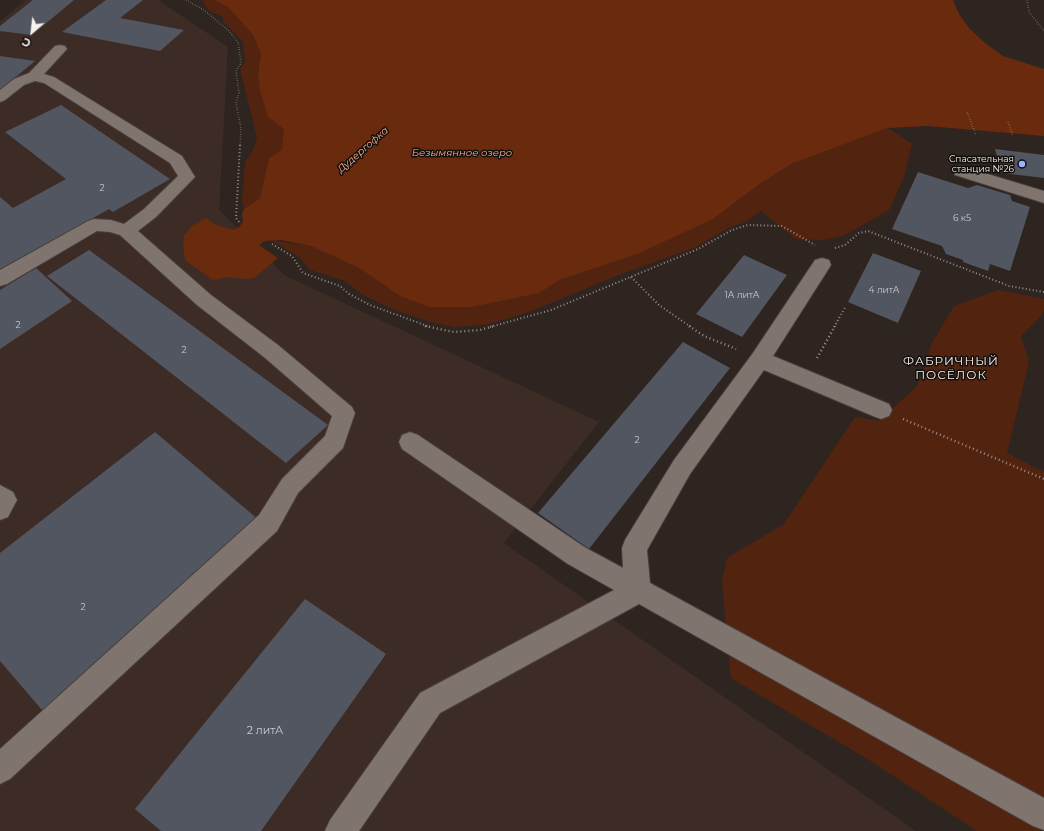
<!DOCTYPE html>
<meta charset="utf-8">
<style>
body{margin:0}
#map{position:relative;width:1044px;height:831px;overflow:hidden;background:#2e2420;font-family:Montserrat,sans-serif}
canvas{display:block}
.north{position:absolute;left:12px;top:12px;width:40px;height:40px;-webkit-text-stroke:3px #130f0d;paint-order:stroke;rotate:208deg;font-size:11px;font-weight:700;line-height:16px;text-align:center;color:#f8f1ee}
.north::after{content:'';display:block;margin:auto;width:14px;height:18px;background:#f8f1ee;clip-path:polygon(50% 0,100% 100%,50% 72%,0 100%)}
</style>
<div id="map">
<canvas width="1044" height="831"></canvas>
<div class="north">С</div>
</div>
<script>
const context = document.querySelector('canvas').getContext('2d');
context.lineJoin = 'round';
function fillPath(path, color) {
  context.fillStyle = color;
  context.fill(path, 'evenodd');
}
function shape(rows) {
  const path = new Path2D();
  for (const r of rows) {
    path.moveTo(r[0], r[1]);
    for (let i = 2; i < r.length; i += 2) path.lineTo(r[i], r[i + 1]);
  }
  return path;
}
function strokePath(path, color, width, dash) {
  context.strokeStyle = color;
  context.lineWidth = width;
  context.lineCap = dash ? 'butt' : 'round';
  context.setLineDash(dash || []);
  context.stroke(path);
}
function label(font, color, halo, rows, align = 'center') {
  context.font = font + ' Montserrat,sans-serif';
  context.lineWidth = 3;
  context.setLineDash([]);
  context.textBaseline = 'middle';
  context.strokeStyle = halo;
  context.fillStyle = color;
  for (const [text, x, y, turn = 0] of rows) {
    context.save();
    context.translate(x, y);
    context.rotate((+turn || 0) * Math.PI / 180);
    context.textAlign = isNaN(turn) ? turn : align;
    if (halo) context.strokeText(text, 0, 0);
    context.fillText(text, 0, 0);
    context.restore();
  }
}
fillPath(shape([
 [26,0,158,0,228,47,219,210,284,275,599,422,504,543,916,831,0,831,0,21]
]), '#3d2c26');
fillPath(shape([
 [202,0,215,0,229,8,253,35,261,54,258,74,285,129,282,149,269,158,260,198,244,209,242,200,245,162,253,150,257,138,240,69,245,62,243,42,223,21,223,17,209,11],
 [888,128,912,144,904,177,889,210,843,236,821,240,796,239,761,211,746,222,730,227,696,247,619,275,529,312,485,325,454,327,431,322,395,310,365,296,345,281,310,270,299,257,271,240,311,246,359,268,400,296,539,293,562,279,638,254,713,219,761,183,791,164],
 [998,290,1044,299,1044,309,1042,315,1021,336,1029,362,1007,453,1044,472,1044,831,977,831,869,760,731,678,722,582,727,558,784,524,855,417,879,421,918,385,932,343,954,306]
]), '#522410');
fillPath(shape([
 [215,0,953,0,959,14,969,28,985,43,1003,56,1044,69,1044,136,927,126,888,128,791,164,761,183,713,219,638,254,562,279,539,293,471,307,429,307,400,296,359,268,311,246,281,240,265,241,259,245,278,258,254,278,247,279,228,277,213,280,185,260,183,243,184,236,192,226,206,218,216,225,234,230,240,226,243,221,242,214,244,209,260,198,269,158,282,149,284,129,268,117,260,90,258,74,261,54,253,35,229,8]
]), '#692a0e');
fillPath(shape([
 [33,0,74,0,32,35,0,31,0,26],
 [106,0,143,0,120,18,184,30,160,51,62,32],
 [0,56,35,61,0,90],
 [61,105,170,179,113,212,109,209,0,271,0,197,13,208,66,179,5,132],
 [995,149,1044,155,1044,178,1002,173],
 [918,172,968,188,977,185,1010,195,1012,201,1030,207,1010,271,990,264,988,271,963,262,963,260,946,254,942,246,892,229],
 [89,250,328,425,286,463,47,276],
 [873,253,921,271,898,323,848,302],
 [744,255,787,275,742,337,696,314],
 [36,268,72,301,0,349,0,290],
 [683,342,730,368,589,549,538,513],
 [155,432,260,521,48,717,0,661,0,553],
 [305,599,386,654,261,831,161,831,135,809]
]), '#525660');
const minor = shape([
 [60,45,65,46,67,49,44,74,54,77,182,156,195,177,156,217,138,231,211,295,278,345,352,407,355,413,343,448,298,493,277,531,10,779,0,784,0,749,259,515,282,479,325,436,332,416,264,357,197,305,120,235,110,232,97,231,7,284,0,286,0,270,88,221,94,219,111,220,124,224,144,209,178,176,170,163,44,83,35,81,24,85,5,100,0,102,0,90,14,79,29,73,55,46,60,45],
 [961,166,1044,191,1044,203,955,175,953,171,955,167,961,166],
 [822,258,829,260,831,265,773,356,889,404,892,410,889,416,881,419,873,416,764,370,690,474,647,550,650,583,1044,798,1044,830,1033,826,639,604,440,713,359,831,325,831,330,820,420,693,614,590,568,564,402,449,399,442,402,435,410,432,418,435,586,548,623,568,622,548,625,540,674,460,753,353,815,260,822,258],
 [0,485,13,492,17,500,8,517,0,520,0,485]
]);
strokePath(minor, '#483f3c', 2);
strokePath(shape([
 [186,0,204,10,229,31,238,42,241,63,236,71,239,93,236,103,241,128,240,146],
 [1027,0,1029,12,1044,31],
 [967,112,976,135],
 [1008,122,1013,136]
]), '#978e8b', 1.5, [0.5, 2]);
strokePath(shape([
 [239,222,236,218,240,145],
 [272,244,292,256,303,273,340,286,349,294,370,305,430,327],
 [835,248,845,245,859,233,868,231,1009,286,1044,292],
 [631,277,659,305,691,327],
 [490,327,551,310,698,249,732,230,748,225,782,226,815,245],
 [834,327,846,306]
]), '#978e8b', 2, [1, 2.5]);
strokePath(shape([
 [425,326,454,332,480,330,494,326],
 [689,326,704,336,736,349],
 [817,358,835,326],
 [903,419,1044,479]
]), '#978e8b', 2.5, [1, 3]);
fillPath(minor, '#80746f');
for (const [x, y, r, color] of [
 [1022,164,4,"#97b6fd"]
]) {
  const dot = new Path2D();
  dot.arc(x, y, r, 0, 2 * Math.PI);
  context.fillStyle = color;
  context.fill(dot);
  strokePath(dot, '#130f0d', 1.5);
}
label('9px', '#f8f1ee', '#130f0d', [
 ["Спасательная",1014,159],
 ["станция №26",1014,169]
], 'right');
label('9px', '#cecaca', null, [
 ["2",102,188],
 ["6 к5",962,218],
 ["4 литА",884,290],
 ["1А литА",742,295],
 ["2",18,325],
 ["2",184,350],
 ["2",637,440],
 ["2",83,607]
]);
label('italic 10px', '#fcad8e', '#130f0d', [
 ["Дудергофка",363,150,-41],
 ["Безымянное озеро",462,153]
]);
label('11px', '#cecaca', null, [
 ["2 литА",265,731]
]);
context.letterSpacing = '1px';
label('12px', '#f8f1ee', '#130f0d', [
 ["ФАБРИЧНЫЙ",951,361],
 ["ПОСЁЛОК",951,375]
]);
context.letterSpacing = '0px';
</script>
